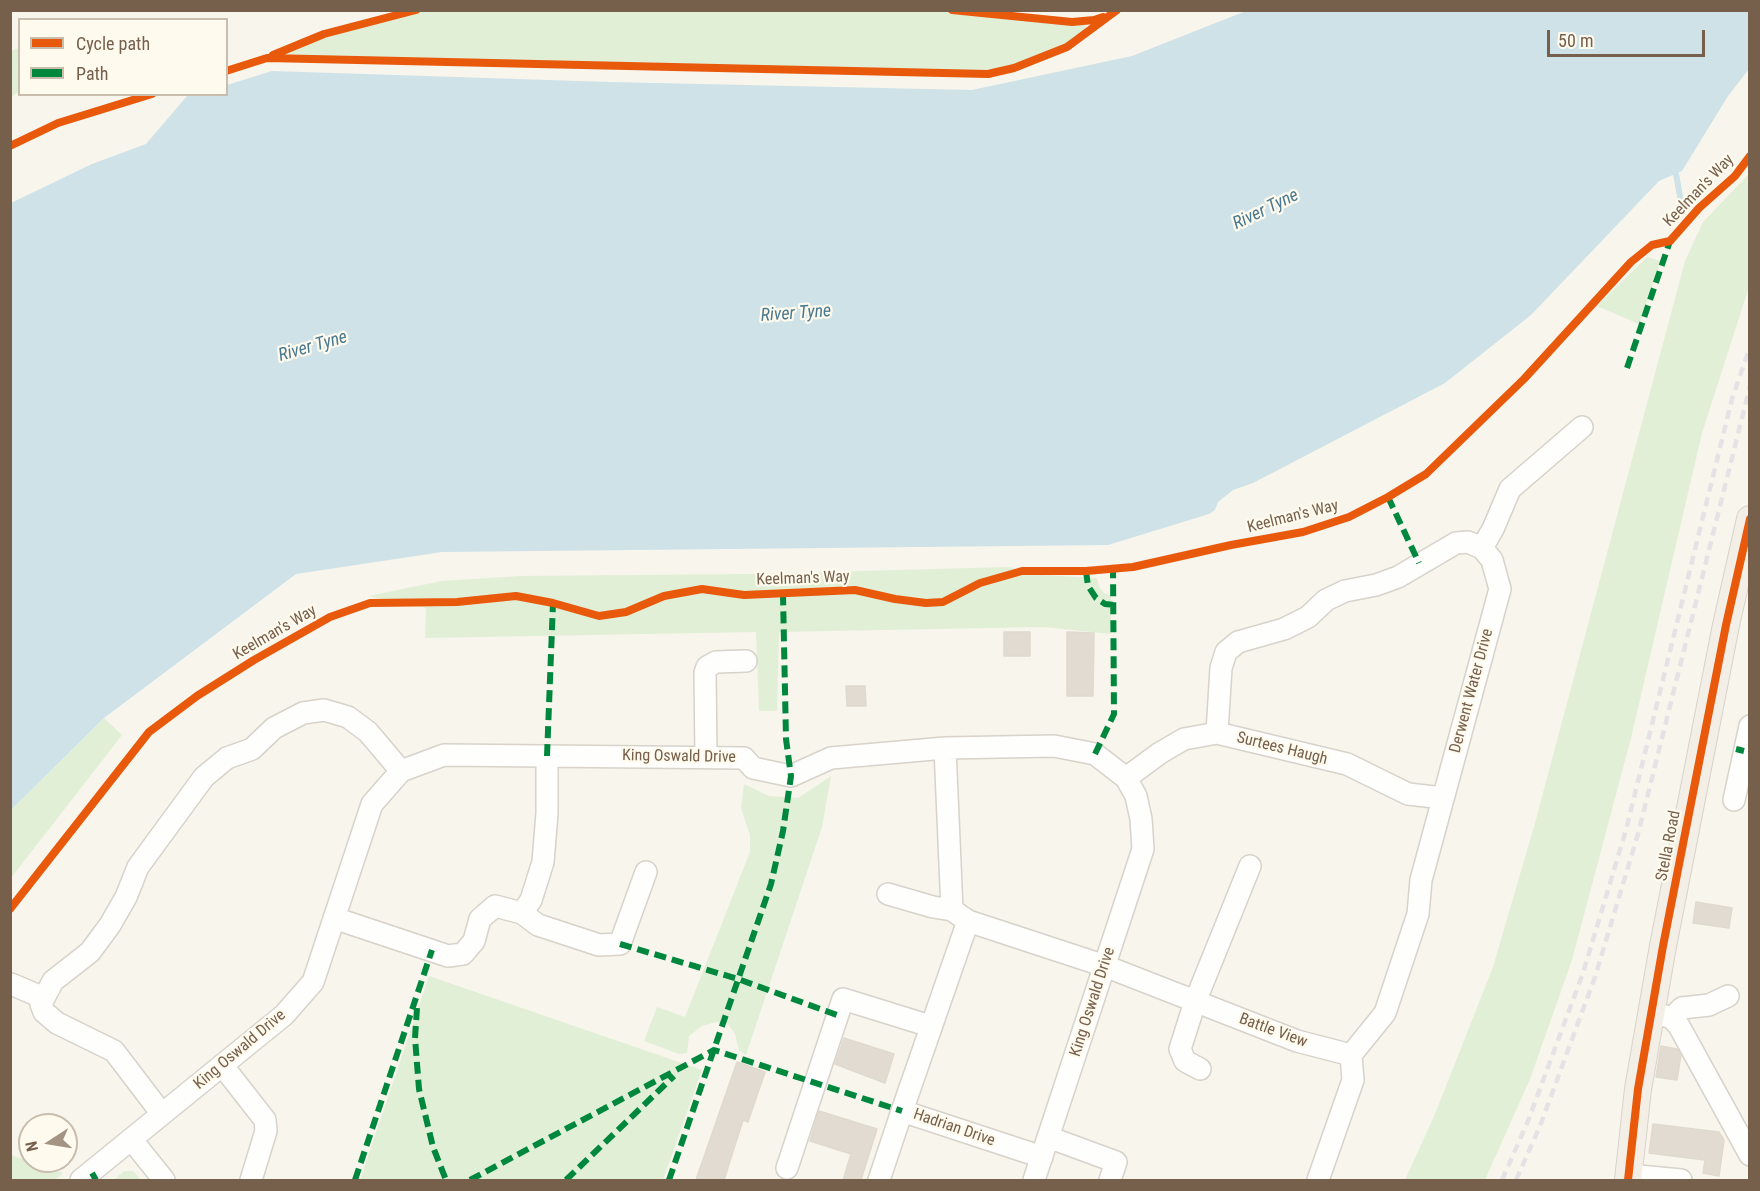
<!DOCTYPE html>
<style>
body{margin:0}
#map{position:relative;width:1760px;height:1191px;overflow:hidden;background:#f7f5ec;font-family:"Roboto Condensed",sans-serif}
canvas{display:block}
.frame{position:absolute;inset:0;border:12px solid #76604c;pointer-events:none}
.legend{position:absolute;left:18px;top:18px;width:210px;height:78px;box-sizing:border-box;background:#fffaee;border:2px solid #c8bcad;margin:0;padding:8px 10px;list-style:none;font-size:18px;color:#76604c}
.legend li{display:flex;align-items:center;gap:12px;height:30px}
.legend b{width:30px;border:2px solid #c8bcad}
.north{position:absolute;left:18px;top:1113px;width:60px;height:60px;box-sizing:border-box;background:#fffaee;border:2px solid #c8bcad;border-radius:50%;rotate:258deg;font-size:16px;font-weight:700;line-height:24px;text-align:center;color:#76604c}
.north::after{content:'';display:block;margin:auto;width:21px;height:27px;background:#a39484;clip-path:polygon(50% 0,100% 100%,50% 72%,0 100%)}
.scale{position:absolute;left:1547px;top:30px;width:158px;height:27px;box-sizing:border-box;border:3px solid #76604c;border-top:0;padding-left:8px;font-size:18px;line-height:21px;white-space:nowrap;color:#76604c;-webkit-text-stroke:4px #fffaee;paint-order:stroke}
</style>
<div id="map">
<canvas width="1760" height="1191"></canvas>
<div class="frame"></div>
<ul class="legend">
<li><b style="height:8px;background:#e8590c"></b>Cycle path</li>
<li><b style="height:8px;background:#00873e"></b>Path</li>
</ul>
<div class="north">N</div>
<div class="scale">50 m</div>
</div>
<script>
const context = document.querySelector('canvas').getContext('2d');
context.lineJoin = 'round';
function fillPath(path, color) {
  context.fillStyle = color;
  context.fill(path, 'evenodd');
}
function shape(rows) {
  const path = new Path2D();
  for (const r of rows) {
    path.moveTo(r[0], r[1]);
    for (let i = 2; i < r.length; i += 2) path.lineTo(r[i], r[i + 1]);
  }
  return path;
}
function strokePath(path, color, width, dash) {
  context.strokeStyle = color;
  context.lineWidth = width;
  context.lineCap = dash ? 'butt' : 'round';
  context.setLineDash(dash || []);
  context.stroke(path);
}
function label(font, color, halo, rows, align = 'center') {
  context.font = font + ' "Roboto Condensed",sans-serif';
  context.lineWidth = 4.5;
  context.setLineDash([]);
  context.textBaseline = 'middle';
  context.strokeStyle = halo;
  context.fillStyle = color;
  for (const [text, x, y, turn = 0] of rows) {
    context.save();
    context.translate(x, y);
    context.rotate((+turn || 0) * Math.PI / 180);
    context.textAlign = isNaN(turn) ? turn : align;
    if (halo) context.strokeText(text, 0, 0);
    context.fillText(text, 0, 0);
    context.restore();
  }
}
fillPath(shape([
 [415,11,952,10,1009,17,1083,22,1089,32,1067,47,1036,60,1000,71,968,74,267,58,324,34],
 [19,48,19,92,11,97,11,51],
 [1749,174,1749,287,1702,433,1631,738,1572,960,1530,1079,1485,1180,1405,1180,1435,1114,1493,967,1535,823,1685,261,1703,222],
 [1647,257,1661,261,1639,324,1597,306],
 [1008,567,1041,575,1097,578,1099,587,1104,593,1111,596,1111,634,1044,627,779,632,777,711,759,711,756,632,425,638,426,608,368,596,442,581,520,576,747,574],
 [104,718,122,735,11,878,11,810],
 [831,776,822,827,746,1055,739,1050,735,1034,728,1024,716,1022,702,1026,689,1036,687,1053,679,1054,644,1041,657,1007,685,1017,750,852,750,835,741,808,744,784,769,796,798,798],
 [429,976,702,1070,663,1180,360,1180],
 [11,1155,63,1173,55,1180,11,1180],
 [124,1171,133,1171,141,1180,114,1180]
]), '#e2efd7');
fillPath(shape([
 [1246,11,1749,11,1749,69,1728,96,1682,171,1659,181,1531,315,1445,383,1253,483,1233,490,1218,502,1215,510,1209,514,1108,545,442,552,296,574,104,718,11,810,11,203,92,164,146,144,187,96,226,94,227,85,272,71,609,82,972,90,1132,56]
]), '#cee2e8');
strokePath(shape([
 [1676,174,1681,202]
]), '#cee2e8', 6);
const building = shape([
 [1004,632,1030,632,1030,656,1004,656,1004,632],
 [1067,632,1094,633,1093,696,1067,696,1067,632],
 [846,686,865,686,866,706,847,706,846,686],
 [1696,902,1732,908,1729,928,1693,923,1696,902],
 [844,1038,894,1054,885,1083,835,1064,844,1038],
 [1661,1046,1677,1049,1681,1055,1677,1080,1656,1077,1661,1046],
 [737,1062,765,1072,748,1122,743,1120,724,1180,696,1180,737,1062],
 [819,1111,877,1129,861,1180,843,1180,851,1154,810,1141,819,1111],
 [1653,1124,1719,1132,1724,1140,1719,1176,1703,1173,1705,1160,1649,1153,1653,1124]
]);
fillPath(building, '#e2dbd1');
strokePath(building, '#e0d9ce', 1.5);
const minor = shape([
 [1482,548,1493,529,1510,489,1582,427],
 [1217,733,1221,668,1226,652,1238,642,1284,629,1308,617,1326,600,1345,591,1376,585,1398,577,1456,543,1468,542,1482,548,1492,560,1500,589,1421,880,1418,914,1385,1013,1351,1055,1353,1080,1318,1180],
 [945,748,952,910,968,921,1105,966,1297,1041,1351,1055],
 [706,757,705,673,707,667,716,662,746,661],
 [1126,778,1160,753,1184,739,1217,733,1347,764,1408,794,1443,798],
 [1734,800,1750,726],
 [888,894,933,907,952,910],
 [522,913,538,925,599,945,620,944,646,872],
 [334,918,448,956,463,954,474,941,480,919,495,906,522,913,531,900,543,862,547,813,547,756],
 [11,984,44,998,41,1004,44,1012,57,1023,114,1051,162,1114],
 [44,998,53,981,90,952,110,925,126,897,138,867,204,777,227,758,252,749,274,728,303,713,324,710,348,717,368,732,401,771],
 [1651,1012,1672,1018,1679,1026,1750,1155],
 [1672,1018,1682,1008,1709,1005,1728,996],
 [222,1065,265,1120,266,1131,251,1180],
 [1200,1069,1185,1061,1180,1049,1195,1002,1250,866],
 [902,1111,968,921],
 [1048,1137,1116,1162,1110,1180],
 [131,1139,164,1180],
 [787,1168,843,999,930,1026],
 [1628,1175,1681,1180],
 [81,1180,284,1015,313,982,372,804,401,771,444,755,744,758,753,768,791,776,831,758,945,748,1054,746,1095,754,1126,778,1136,796,1141,819,1143,849,1034,1180],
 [879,1180,902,1111,1042,1157]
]);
const major = shape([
 [1628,1180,1638,1089,1663,946,1726,625,1750,519]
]);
strokePath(minor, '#d7d2ca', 24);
strokePath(major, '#d8d2ca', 28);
strokePath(minor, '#fefefc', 21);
strokePath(major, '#f3efe6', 26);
strokePath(shape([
 [1502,1180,1528,1121,1583,973,1626,830,1732,399,1750,347],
 [1516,1180,1540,1126,1595,977,1638,834,1750,386]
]), '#e5e2e5', 4.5, [9, 6]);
strokePath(shape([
 [1627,368,1670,241],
 [1388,497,1419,563],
 [1086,571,1088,586,1096,598,1105,604,1114,605],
 [1736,749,1744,751],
 [1095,754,1114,714,1113,569],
 [547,756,553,603],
 [620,944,738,979,837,1015],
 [417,1008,415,1038,419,1089,433,1147,446,1180],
 [92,1173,96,1180],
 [355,1180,432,950],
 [470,1180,714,1050,902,1111],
 [566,1180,674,1076],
 [669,1180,771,884,783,831,791,776,786,739,783,595]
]), '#00873e', 6, [12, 6]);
strokePath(shape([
 [952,10,1072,22,1094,20,1103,17],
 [273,55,324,34,416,10],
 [226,71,267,58,988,74,1014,68,1067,47,1117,10],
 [10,146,58,123,152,94],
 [10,909,149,732,197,696,254,660,330,617,370,603,457,602,516,596,553,603,599,616,626,612,664,596,702,589,744,595,855,590,895,599,926,603,943,602,980,583,1022,571,1086,571,1133,567,1231,545,1303,532,1349,517,1388,497,1426,474,1524,379,1631,262,1652,245,1670,241,1699,208,1735,176,1750,156],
 [1628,1180,1638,1089,1663,946,1726,625,1750,519]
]), '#e8590c', 8);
label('16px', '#76604c', '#fffaee', [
 ["Keelman's Way",1699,191,-46],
 ["Keelman's Way",1293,517,-14],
 ["Keelman's Way",803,579,-2],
 ["Keelman's Way",275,633,-30],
 ["Derwent Water Drive",1472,691,-75],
 ["Surtees Haugh",1282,749,14],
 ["King Oswald Drive",679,757,1],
 ["Stella Road",1669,846,-79],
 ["King Oswald Drive",1093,1002,-72],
 ["Battle View",1273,1031,20],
 ["King Oswald Drive",240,1050,-40],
 ["Hadrian Drive",954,1128,19]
]);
label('italic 18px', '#497a90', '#fffaee', [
 ["River Tyne",1266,210,-26],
 ["River Tyne",796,314,-4],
 ["River Tyne",313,347,-16]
]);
</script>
